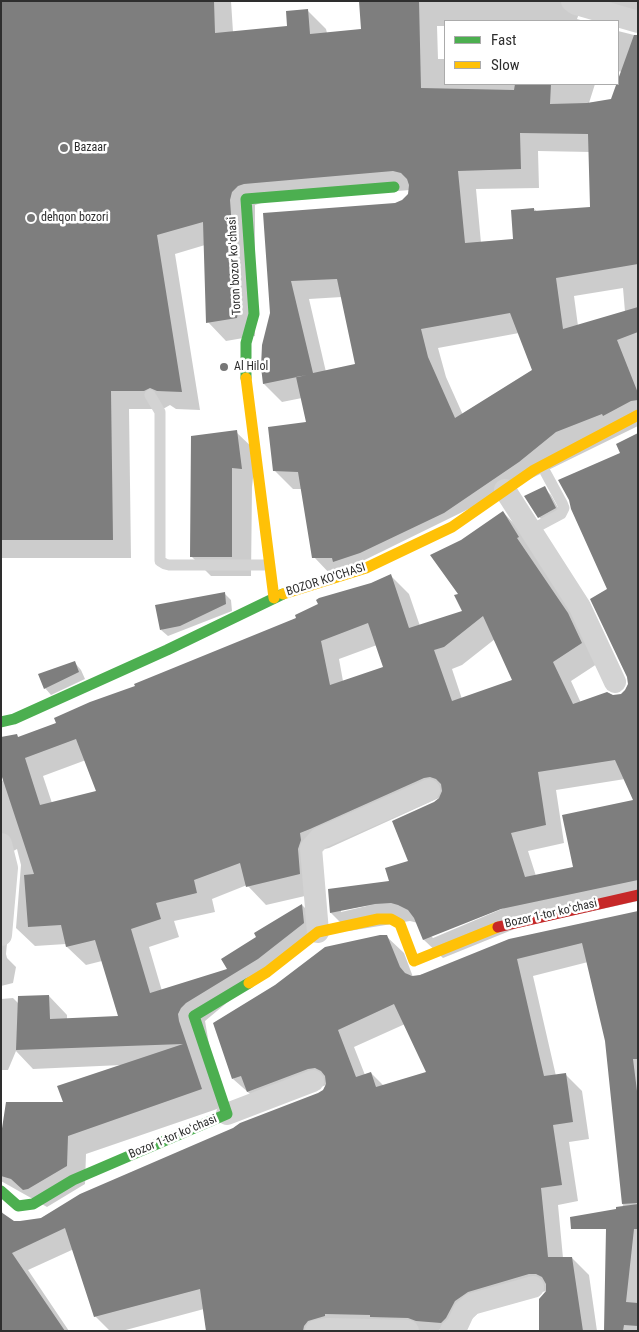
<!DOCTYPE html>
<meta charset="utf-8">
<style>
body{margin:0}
#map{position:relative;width:639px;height:1332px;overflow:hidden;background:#fff;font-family:"Roboto Condensed",sans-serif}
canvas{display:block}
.frame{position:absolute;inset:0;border:2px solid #2e2e2e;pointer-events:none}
.legend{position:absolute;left:444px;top:20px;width:175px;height:65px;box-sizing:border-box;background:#fff;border:1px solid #ababab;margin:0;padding:6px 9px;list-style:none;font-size:15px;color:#2e2e2e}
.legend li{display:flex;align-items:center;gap:10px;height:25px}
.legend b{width:25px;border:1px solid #ababab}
</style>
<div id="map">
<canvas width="639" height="1332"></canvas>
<div class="frame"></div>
<ul class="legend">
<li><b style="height:6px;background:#4caf50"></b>Fast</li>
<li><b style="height:6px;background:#ffc107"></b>Slow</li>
</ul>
</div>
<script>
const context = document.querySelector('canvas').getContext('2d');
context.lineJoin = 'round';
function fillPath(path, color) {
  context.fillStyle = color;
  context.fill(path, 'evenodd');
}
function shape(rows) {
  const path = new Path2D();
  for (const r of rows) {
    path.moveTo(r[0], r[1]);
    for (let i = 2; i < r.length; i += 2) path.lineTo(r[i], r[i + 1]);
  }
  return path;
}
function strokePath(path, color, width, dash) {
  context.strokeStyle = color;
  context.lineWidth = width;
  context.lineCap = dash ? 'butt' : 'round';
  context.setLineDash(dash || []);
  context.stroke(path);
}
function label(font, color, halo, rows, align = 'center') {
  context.font = font + ' "Roboto Condensed",sans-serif';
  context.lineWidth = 5;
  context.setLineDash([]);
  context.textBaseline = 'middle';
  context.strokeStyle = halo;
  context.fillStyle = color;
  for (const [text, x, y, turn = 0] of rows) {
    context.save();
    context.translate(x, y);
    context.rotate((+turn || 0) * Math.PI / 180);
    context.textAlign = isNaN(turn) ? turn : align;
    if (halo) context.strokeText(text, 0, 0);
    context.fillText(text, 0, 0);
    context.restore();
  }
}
fillPath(shape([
 [1,1,231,1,233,32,289,27,308,11,326,29,327,33,363,30,360,1,638,1,638,21,580,11,577,19,584,21,445,21,445,26,437,26,438,59,445,59,445,84,595,84,589,103,612,100,622,72,618,71,618,31,638,36,638,426,332,576,314,557,302,489,293,489,274,470,307,423,302,398,282,402,264,384,271,313,264,214,396,204,403,201,409,195,410,190,264,202,255,205,255,336,226,341,208,322,205,245,175,254,200,410,176,409,170,405,163,409,129,409,131,558,1,558],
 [538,151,590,152,591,209,538,212,534,209,515,240,481,243,476,189,539,188],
 [623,288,625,312,578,326,574,296],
 [342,297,356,365,326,372,309,299],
 [519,333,533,370,463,415,446,377,438,348],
 [236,432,256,451,252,487,251,576,211,576,191,556],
 [638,434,638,901,517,928,443,958,424,940,418,923,410,921,349,931,331,913,329,890,391,882,410,862,435,803,441,797,329,848,317,851,318,893,266,905,247,885,212,899,215,912,174,921,179,937,149,947,162,991,229,970,257,938,256,934,302,905,321,924,205,1021,220,1108,86,1154,85,1184,47,1207,1,1181,1,1144,122,1065,33,1069,16,1051,8,1070,1,1070,1,999,13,998,21,1006,49,996,67,1015,67,1020,120,1017,102,961,86,965,67,947,66,944,35,946,16,928,21,865,17,849,10,853,12,888,6,954,7,958,16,967,13,983,1,986,1,781,4,780,57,724,136,687,297,618,390,575,409,594,420,626,464,611,460,594,461,541,503,512,521,531,587,633,600,662,571,681,581,703,621,695,626,691,629,684,608,590,621,454],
 [495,639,513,680,462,699,452,669,462,665],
 [377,645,385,668,343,681,339,659],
 [86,760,98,792,52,803,43,776],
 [625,779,635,800,575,868,536,876,528,851,564,843,556,790],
 [371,905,341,912,341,910],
 [504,906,504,908,433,938,431,936],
 [544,488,551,495,562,515,546,524,539,517],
 [224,593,231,600,232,611,168,636,161,630],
 [75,663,81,670,85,679,51,695,45,688],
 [638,912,638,1331,605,1331,623,1207,607,1041,588,962,533,976,556,1076,565,1074,582,1091,589,1139,569,1142,578,1201,558,1205,563,1258,572,1258,589,1275,597,1331,540,1331,546,1291,486,1308,480,1311,469,1322,435,1331,207,1331,204,1309,122,1331,110,1331,95,1316,74,1249,28,1270,69,1331,1,1331,1,1207,3,1215,7,1219,20,1223,36,1221,81,1195,319,1094,324,1090,326,1085,266,1108,233,1079,386,936,404,953,413,977],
 [405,1024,428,1073,384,1086,371,1073,365,1075,354,1047]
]), '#0003');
fillPath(shape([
 [1,1,214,1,215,33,287,26,286,11,308,9,310,34,361,29,359,1,419,1,421,88,514,90,515,84,551,84,550,104,587,103,611,99,634,35,638,35,638,264,556,278,563,329,638,307,638,332,617,340,638,393,638,400,631,401,603,416,602,414,556,432,519,462,444,513,360,553,333,562,332,558,312,558,298,472,273,471,268,427,306,422,296,377,307,375,263,384,261,367,262,345,270,313,263,213,395,203,402,200,408,194,409,185,407,179,401,173,393,171,244,184,238,186,232,192,230,200,238,312,237,318,206,323,203,222,157,235,182,392,157,391,150,388,144,391,111,391,113,540,1,540],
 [520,133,588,134,590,207,534,211,534,208,511,210,513,239,465,243,458,171,521,169],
 [337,279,355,364,313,373,291,281],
 [510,313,532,370,455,418,428,357,421,329],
 [237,430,242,469,232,468,232,557,190,557,191,436],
 [638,433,638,880,501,909,423,940,414,918,408,910,398,905,391,903,375,904,330,913,328,889,389,881,385,868,408,861,392,821,434,802,439,798,442,791,441,784,436,779,430,777,424,778,310,829,300,833,301,840,298,849,300,874,246,887,240,863,194,880,197,893,156,903,161,919,131,929,150,993,227,969,221,959,256,937,254,933,302,904,304,923,258,959,186,1003,181,1008,178,1014,179,1021,202,1089,68,1136,67,1166,28,1189,23,1190,11,1179,1,1176,1,1135,6,1102,63,1102,57,1086,183,1044,16,1050,18,996,49,995,50,1019,118,1016,95,940,66,947,61,925,28,927,24,875,34,874,1,774,1,737,17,734,18,737,56,723,54,718,90,702,135,686,134,684,296,618,295,615,318,604,316,600,319,598,371,583,391,574,409,628,462,611,454,595,458,594,430,555,461,540,503,511,519,537,517,538,568,613,582,643,553,662,573,704,607,692,613,695,621,694,625,690,628,684,627,677,590,599,607,589,571,509,569,500,558,480,620,453,616,444],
 [483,616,512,680,452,701,434,650,444,647],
 [368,623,383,667,330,685,321,641],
 [76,739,96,791,40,805,25,758],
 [615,760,633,800,562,815,573,867,525,877,511,833,546,825,538,772],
 [545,486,556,508,538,518,524,496],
 [225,592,226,604,180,626,160,630,155,605],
 [75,661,79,672,44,689,38,674],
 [638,911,638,1059,633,1059,638,1099,638,1203,622,1204,605,1041,582,943,517,959,544,1076,566,1073,573,1122,553,1125,562,1185,541,1188,548,1257,572,1257,583,1331,539,1331,539,1299,546,1291,546,1284,542,1277,536,1274,529,1274,468,1292,455,1301,446,1318,441,1323,416,1321,408,1318,370,1317,370,1315,325,1314,325,1316,308,1321,304,1326,303,1331,206,1331,200,1289,94,1317,65,1228,12,1253,65,1331,1,1331,1,1212,14,1221,20,1221,41,1218,80,1194,233,1128,240,1123,318,1093,323,1090,326,1084,325,1076,321,1071,315,1068,308,1069,247,1092,241,1076,232,1079,213,1023,275,985,325,947,380,935,387,935,400,967,405,973,412,976,420,975,509,939],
 [394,1004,426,1072,376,1087,371,1072,356,1077,338,1030],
 [638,1204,638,1229,634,1229,626,1302,638,1303,638,1326,624,1325,623,1331,604,1331,606,1229,571,1229,570,1217,616,1209,616,1207]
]), '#7e7e7e');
strokePath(shape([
 [150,395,160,412,160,561,165,564,169,565,269,565],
 [531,530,561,514,564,508,562,503,542,466]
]), '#d3d3d3', 11);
strokePath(shape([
 [572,1,576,4,638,22],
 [505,490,580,607,615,682],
 [1,844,7,868,1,935],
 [318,932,311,848,320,838,429,790],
 [227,1114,313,1081],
 [316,1331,327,1329,408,1331],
 [451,1331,457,1326,464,1311,472,1304,533,1287]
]), '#d3d3d3', 22);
strokePath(shape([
 [246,378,246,343,254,314,246,199,394,187],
 [1,722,14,719,167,650,283,594],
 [1,1191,18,1206,33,1204,73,1180,227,1114,194,1016,249,983]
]), '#4caf50', 11);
strokePath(shape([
 [246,378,274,598],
 [283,594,366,568,452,527,534,470,638,415],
 [249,983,267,972,318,932,378,919,391,919,400,924,414,961,498,927]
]), '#ffc107', 11);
strokePath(shape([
 [498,927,638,895]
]), '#c62828', 11);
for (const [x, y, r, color] of [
 [64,148,5,"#777"],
 [31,218,5,"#777"],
 [224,367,5,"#777"]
]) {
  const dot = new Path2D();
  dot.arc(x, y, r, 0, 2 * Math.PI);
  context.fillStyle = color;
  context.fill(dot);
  strokePath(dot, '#fff', 2);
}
label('12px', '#2e2e2e', '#fff', [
 ["Bazaar",74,148],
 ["dehqon bozori",41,218],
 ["Al Hilol",234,367]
], 'left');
label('12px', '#2e2e2e', '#fff', [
 ["Toron bozor koʻchasi",235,266,-93],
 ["BOZOR KO'CHASI",326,580,-18],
 ["Bozor 1-tor koʻchasi",551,914,-13],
 ["Bozor 1-tor koʻchasi",173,1137,-23]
]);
</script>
